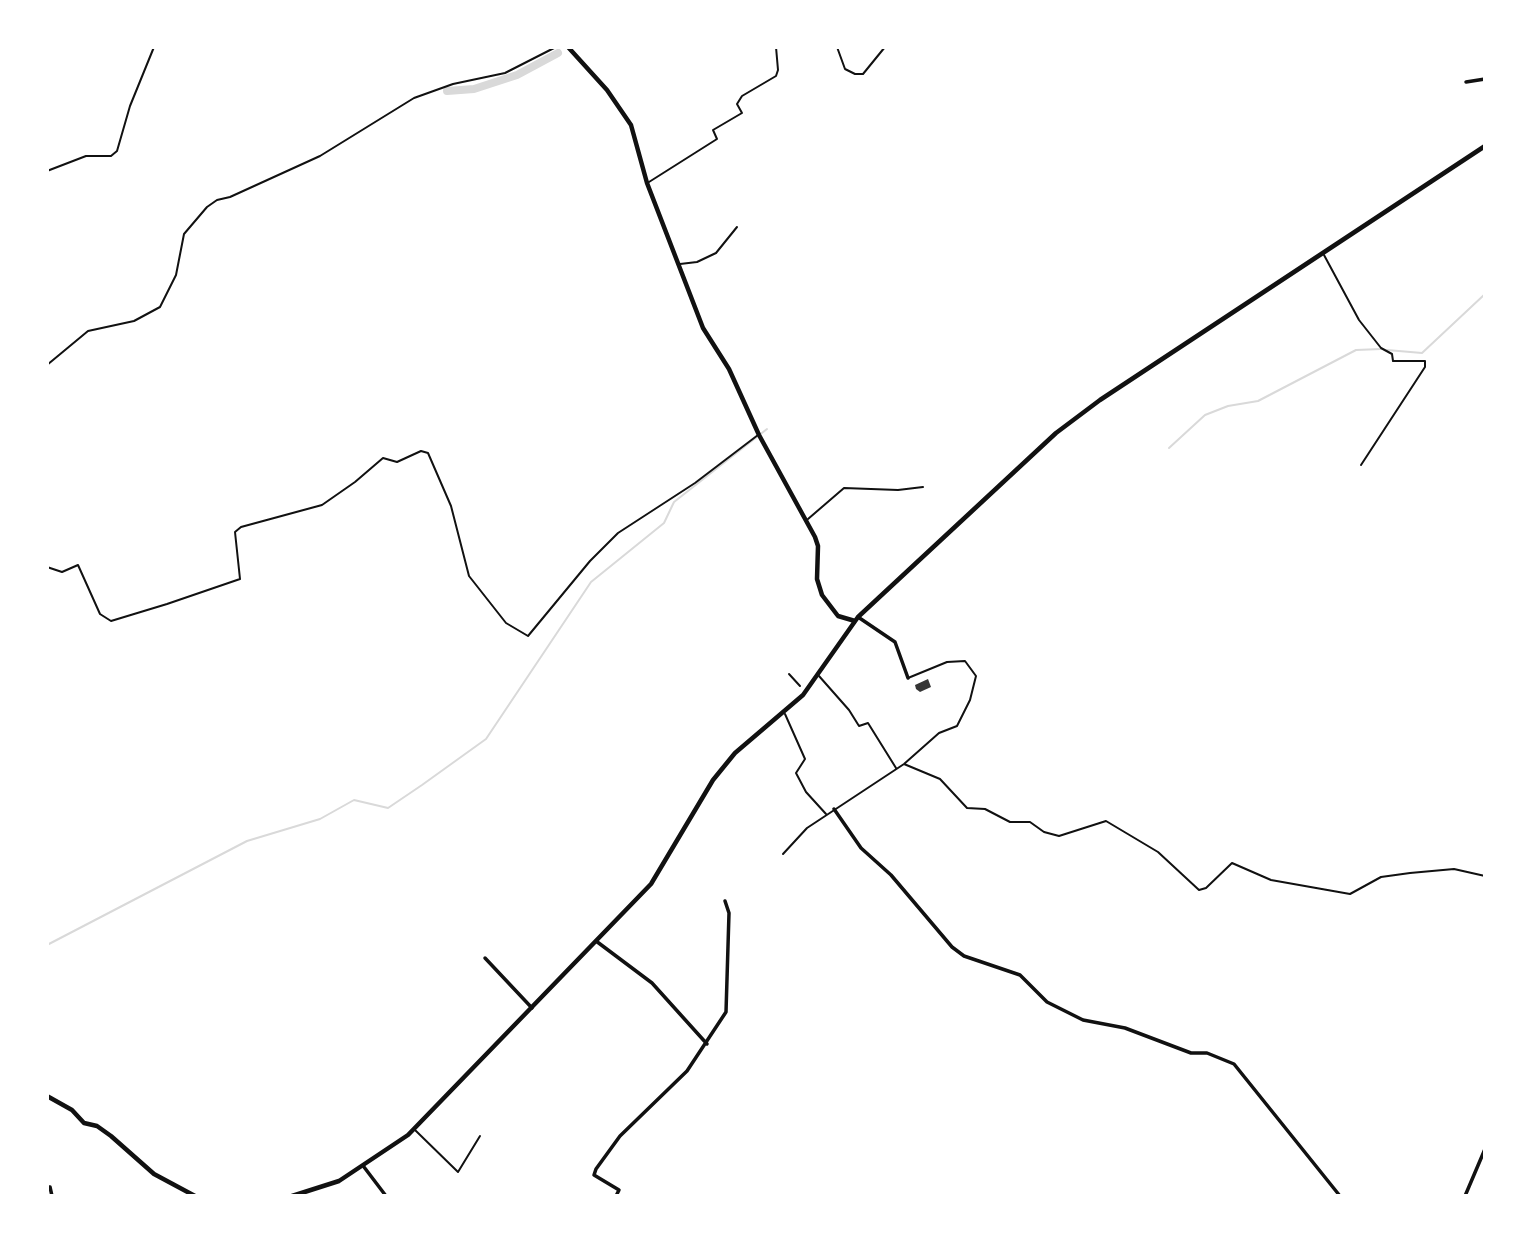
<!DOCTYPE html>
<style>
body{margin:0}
#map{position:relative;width:1532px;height:1243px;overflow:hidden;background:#fff;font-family:"Roboto Condensed",sans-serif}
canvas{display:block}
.frame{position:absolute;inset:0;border:49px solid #fff;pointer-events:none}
</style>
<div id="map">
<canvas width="1532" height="1243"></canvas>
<div class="frame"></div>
</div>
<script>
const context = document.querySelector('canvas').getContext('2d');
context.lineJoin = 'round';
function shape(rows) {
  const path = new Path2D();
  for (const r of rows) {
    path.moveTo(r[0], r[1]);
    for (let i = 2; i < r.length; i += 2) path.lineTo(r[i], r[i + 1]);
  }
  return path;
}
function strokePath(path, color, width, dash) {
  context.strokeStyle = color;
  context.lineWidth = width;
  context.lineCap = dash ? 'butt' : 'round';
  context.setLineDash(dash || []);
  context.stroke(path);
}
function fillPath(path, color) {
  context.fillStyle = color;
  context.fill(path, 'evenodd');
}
strokePath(shape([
 [1387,350,1422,353,1485,294],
 [1169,448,1205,415,1228,406,1258,401,1356,350,1381,349],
 [47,945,247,841,320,819,354,800,388,808,422,785,486,739,591,582,664,523,674,502,767,429]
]), '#d9d9d9', 2);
strokePath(shape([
 [447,91,474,89,517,75,558,53]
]), '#d9d9d9', 8);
fillPath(shape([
 [928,679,931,687,920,692,916,689,915,685]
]), '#353535');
strokePath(shape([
 [789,674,800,686]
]), '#111', 2);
strokePath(shape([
 [837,47,845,69,855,74,863,74,885,47],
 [47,171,86,156,111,156,117,151,130,106,154,47],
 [649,182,717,139,713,130,742,113,737,104,742,96,776,76,778,70,776,47],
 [1324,255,1359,320,1381,348,1392,354,1393,361,1425,361,1425,367,1361,465],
 [680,264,697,262,716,253,737,227],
 [47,365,88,331,134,321,160,307,176,275,184,234,207,207,217,200,230,197,320,156,414,98,453,84,505,73,556,47],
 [808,519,844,488,898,490,923,487],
 [47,567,62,572,78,565,100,614,111,621,167,604,240,579,235,532,241,527,322,505,355,482,383,458,397,462,421,451,428,453,451,506,469,576,506,623,528,636,590,561,618,533,695,483,758,435],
 [819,676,849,710,859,726,868,723,896,768],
 [785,714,805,759,796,773,806,792,826,814],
 [904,764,940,779,967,808,985,809,1010,822,1030,822,1044,832,1059,836,1106,821,1158,852,1199,890,1206,888,1232,863,1271,880,1350,894,1381,877,1410,873,1454,869,1485,876],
 [783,854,807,828,904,764,939,733,957,726,970,700,976,676,965,661,947,662,908,678],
 [415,1130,458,1172,480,1136]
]), '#111', 2);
strokePath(shape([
 [1466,82,1485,79],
 [858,617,895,642,908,678],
 [834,809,861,848,891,875,952,947,964,956,1020,975,1047,1002,1083,1020,1125,1028,1191,1053,1207,1053,1234,1064,1340,1196],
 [596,941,652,983,707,1044],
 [485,958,532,1008],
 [364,1167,386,1196],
 [47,1187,50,1187,52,1196],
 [616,1196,619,1190,594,1175,596,1169,620,1136,687,1071,726,1012,729,913,725,901],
 [1465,1196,1485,1149]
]), '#111', 3.5);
strokePath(shape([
 [568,47,607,90,631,125,647,183,703,328,729,369,759,435,815,537,818,546,817,579,822,595,838,616,855,621],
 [47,1096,72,1110,84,1123,97,1126,111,1136,154,1174,195,1196],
 [292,1196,339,1181,408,1135,651,884,713,780,735,753,803,695,858,617,1056,433,1100,400,1485,146]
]), '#111', 4.5);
</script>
